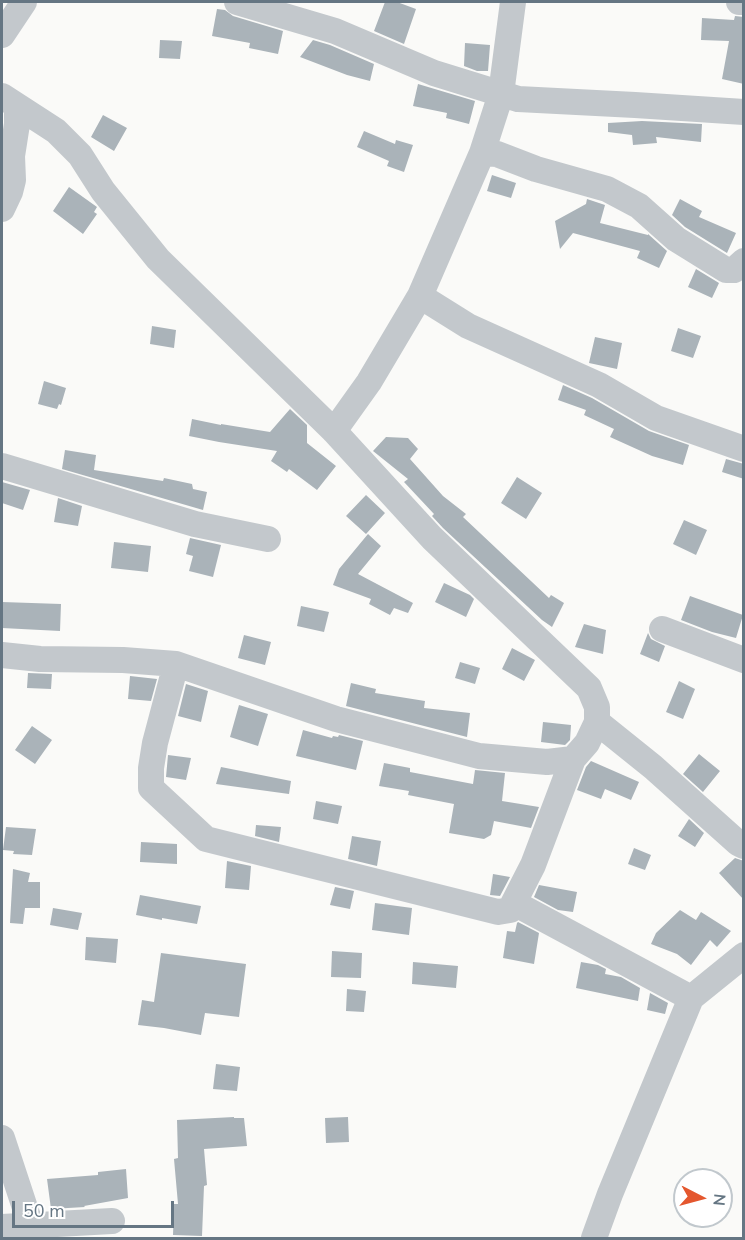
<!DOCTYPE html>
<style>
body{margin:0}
#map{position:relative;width:745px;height:1240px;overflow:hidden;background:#fafaf8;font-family:"Nunito Sans",sans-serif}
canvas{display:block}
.frame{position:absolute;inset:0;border:3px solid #657683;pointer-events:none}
.north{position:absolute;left:673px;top:1168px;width:60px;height:60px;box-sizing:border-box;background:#fff;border:2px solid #c1c8cd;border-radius:50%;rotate:96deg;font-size:16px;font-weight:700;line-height:24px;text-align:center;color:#657683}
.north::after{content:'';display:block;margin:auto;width:21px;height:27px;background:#e4572e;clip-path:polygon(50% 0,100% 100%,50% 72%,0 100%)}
.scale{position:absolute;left:12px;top:1201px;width:162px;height:27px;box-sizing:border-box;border:3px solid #657683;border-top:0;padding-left:8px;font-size:18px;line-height:21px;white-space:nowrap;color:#657683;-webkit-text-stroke:4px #fff;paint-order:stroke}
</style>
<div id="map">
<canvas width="745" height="1240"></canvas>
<div class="frame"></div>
<div class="north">N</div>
<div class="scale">50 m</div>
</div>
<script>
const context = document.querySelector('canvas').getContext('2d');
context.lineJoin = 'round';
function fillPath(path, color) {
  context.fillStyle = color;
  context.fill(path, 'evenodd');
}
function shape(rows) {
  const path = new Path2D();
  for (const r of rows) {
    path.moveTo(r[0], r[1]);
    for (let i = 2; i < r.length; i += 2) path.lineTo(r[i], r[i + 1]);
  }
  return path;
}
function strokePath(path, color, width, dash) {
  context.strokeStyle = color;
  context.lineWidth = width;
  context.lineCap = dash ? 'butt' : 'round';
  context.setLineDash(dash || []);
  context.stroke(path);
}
fillPath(shape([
 [385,2,397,2,416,9,404,44,374,31],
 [217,9,225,10,233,16,283,31,278,54,249,48,250,43,212,36],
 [735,16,744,17,744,84,722,79,729,41,701,40,702,18,734,20],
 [160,40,182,41,180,59,159,58],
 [313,40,330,45,374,64,370,81,347,75,300,57],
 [465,43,490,45,488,71,477,71,464,66],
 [418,84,475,101,469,124,446,118,447,113,413,106],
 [103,115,127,128,114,151,91,137],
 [642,121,702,124,701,142,656,137,657,143,633,145,632,135,608,132,608,123],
 [364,131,395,144,396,140,413,145,404,172,387,166,389,161,357,147],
 [492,175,516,183,511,198,487,191],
 [69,187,97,207,94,212,97,214,83,234,53,211],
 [587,199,605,205,600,223,648,235,648,234,667,251,659,268,637,258,640,251,573,233,560,249,555,221,586,204],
 [680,199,702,211,699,217,736,233,727,253,685,227,672,215],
 [696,269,719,283,712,298,688,287],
 [152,326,176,330,174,348,150,344],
 [678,328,701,336,693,358,671,351],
 [595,337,622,343,617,369,589,363],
 [44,381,66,388,61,405,59,404,57,409,38,404],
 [563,385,592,398,649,431,689,445,683,465,652,456,610,437,614,429,584,415,586,410,558,400],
 [290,409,307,425,307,443,336,466,317,490,289,469,287,472,271,461,277,451,219,442,189,436,192,419,221,425,221,424,270,432],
 [386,437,408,438,418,449,410,459,443,496,466,514,463,517,549,598,551,595,564,603,552,627,542,620,443,528,432,516,434,514,404,482,408,479,373,451],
 [65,450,96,455,94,470,163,481,164,478,192,484,193,489,207,492,203,510,62,469],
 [726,459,744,464,744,479,722,472],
 [517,477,542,493,526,519,501,503],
 [2,482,30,490,23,510,2,503],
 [366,495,385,513,366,534,346,516],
 [58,498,82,506,78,526,54,522],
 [684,520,707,530,696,555,673,544],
 [368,534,381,546,358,574,413,603,408,613,394,608,390,615,369,604,371,599,333,585,339,569],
 [190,538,221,545,213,577,189,571,193,556,186,554],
 [114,542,151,546,148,572,111,568],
 [444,583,470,595,474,599,466,617,435,602],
 [690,596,743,615,736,638,712,632,681,620],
 [2,602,61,604,60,631,2,628],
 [301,606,329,612,324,632,297,626],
 [584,624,606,630,603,654,575,647],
 [648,633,651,639,665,646,659,662,640,654],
 [244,635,271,642,265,665,238,658],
 [512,648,535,660,524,681,502,669],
 [460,662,480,668,475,684,455,678],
 [28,673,52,674,51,689,27,688],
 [130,676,157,679,151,701,128,699],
 [679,681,695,689,683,719,666,712],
 [351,683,376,689,375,693,425,701,424,708,470,713,467,737,346,706],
 [186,684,208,691,201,722,178,716],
 [239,705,268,714,258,746,230,737],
 [543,722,571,725,570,740,565,745,541,742],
 [32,726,52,740,35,764,15,750],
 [303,730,332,738,333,736,338,737,339,735,363,741,356,770,296,756],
 [699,754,720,771,703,792,683,774],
 [168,755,191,758,186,780,166,777],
 [591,761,639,782,631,800,605,789,601,799,577,790,586,767],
 [384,763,410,768,410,772,473,784,475,770,505,773,502,801,539,807,531,828,494,821,491,835,484,839,449,833,454,804,408,795,409,791,379,786],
 [221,767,291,781,289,794,216,784],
 [316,801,342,806,338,824,313,819],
 [689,819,704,833,695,847,678,836],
 [256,825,281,827,279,842,255,836],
 [6,827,36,829,32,855,13,854,14,851,3,850],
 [352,836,381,841,377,866,348,859],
 [141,842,177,844,177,864,140,862],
 [634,848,651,855,645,870,628,864],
 [735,858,744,861,744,900,719,873],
 [227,861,251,866,249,890,225,888],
 [13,869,30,873,28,882,40,882,40,908,25,908,23,924,10,923],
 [493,874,510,877,500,896,490,895],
 [539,885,577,892,573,912,558,910,534,897],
 [335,887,354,891,350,909,330,905],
 [140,895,201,906,197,924,162,918,162,920,136,915],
 [375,903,412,908,409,935,372,930],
 [53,908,82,913,78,930,50,925],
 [680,910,696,920,701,912,731,931,717,947,710,940,691,965,677,954,651,944,656,933],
 [518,922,539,933,534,964,503,958,507,931,515,932,517,923],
 [86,937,118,939,116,963,85,960],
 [332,951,362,953,361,978,331,977],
 [161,953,246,964,239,1017,205,1013,201,1035,164,1028,138,1025,142,1000,154,1002],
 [413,962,458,966,456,988,412,984],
 [581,962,598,965,606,969,605,974,621,977,640,988,638,1001,576,988],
 [347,989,366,991,364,1012,346,1011],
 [650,993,668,1003,665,1014,647,1010],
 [216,1064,240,1067,237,1091,213,1089],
 [234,1117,234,1118,244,1118,247,1146,204,1149,207,1185,204,1186,202,1236,173,1235,174,1204,178,1204,174,1159,178,1158,177,1120],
 [348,1117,349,1142,326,1143,325,1118],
 [126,1169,128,1198,84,1206,85,1207,51,1209,47,1179,98,1175,98,1172]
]), '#aab3b9');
strokePath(shape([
 [237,2,335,31,434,73,518,99,635,105,744,112],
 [513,2,501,94,482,153,497,154,536,169,607,189,639,206,676,239,726,270,734,270,744,261],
 [739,2,744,2],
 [2,35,24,2],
 [2,96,56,131,80,155,103,191,158,259,334,431,432,538,589,688,597,707,597,722,587,743,573,759,547,762,479,756,336,719,176,664,123,660,40,659,2,655],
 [2,209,10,192,13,180,12,156,17,124,17,106],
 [420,296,482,153],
 [334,431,369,382,420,296,468,326,599,385,656,418,744,449],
 [2,466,195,524,268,539],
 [662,629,744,660],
 [176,664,155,743,151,768,151,788,206,839,498,912,510,910,533,865,573,759],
 [597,722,653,767,738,843,744,846],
 [514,903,691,998],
 [2,1138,31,1226],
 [2,1227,112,1221],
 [594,1238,610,1194,691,998,744,955]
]), '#c3c8cc', 26);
</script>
